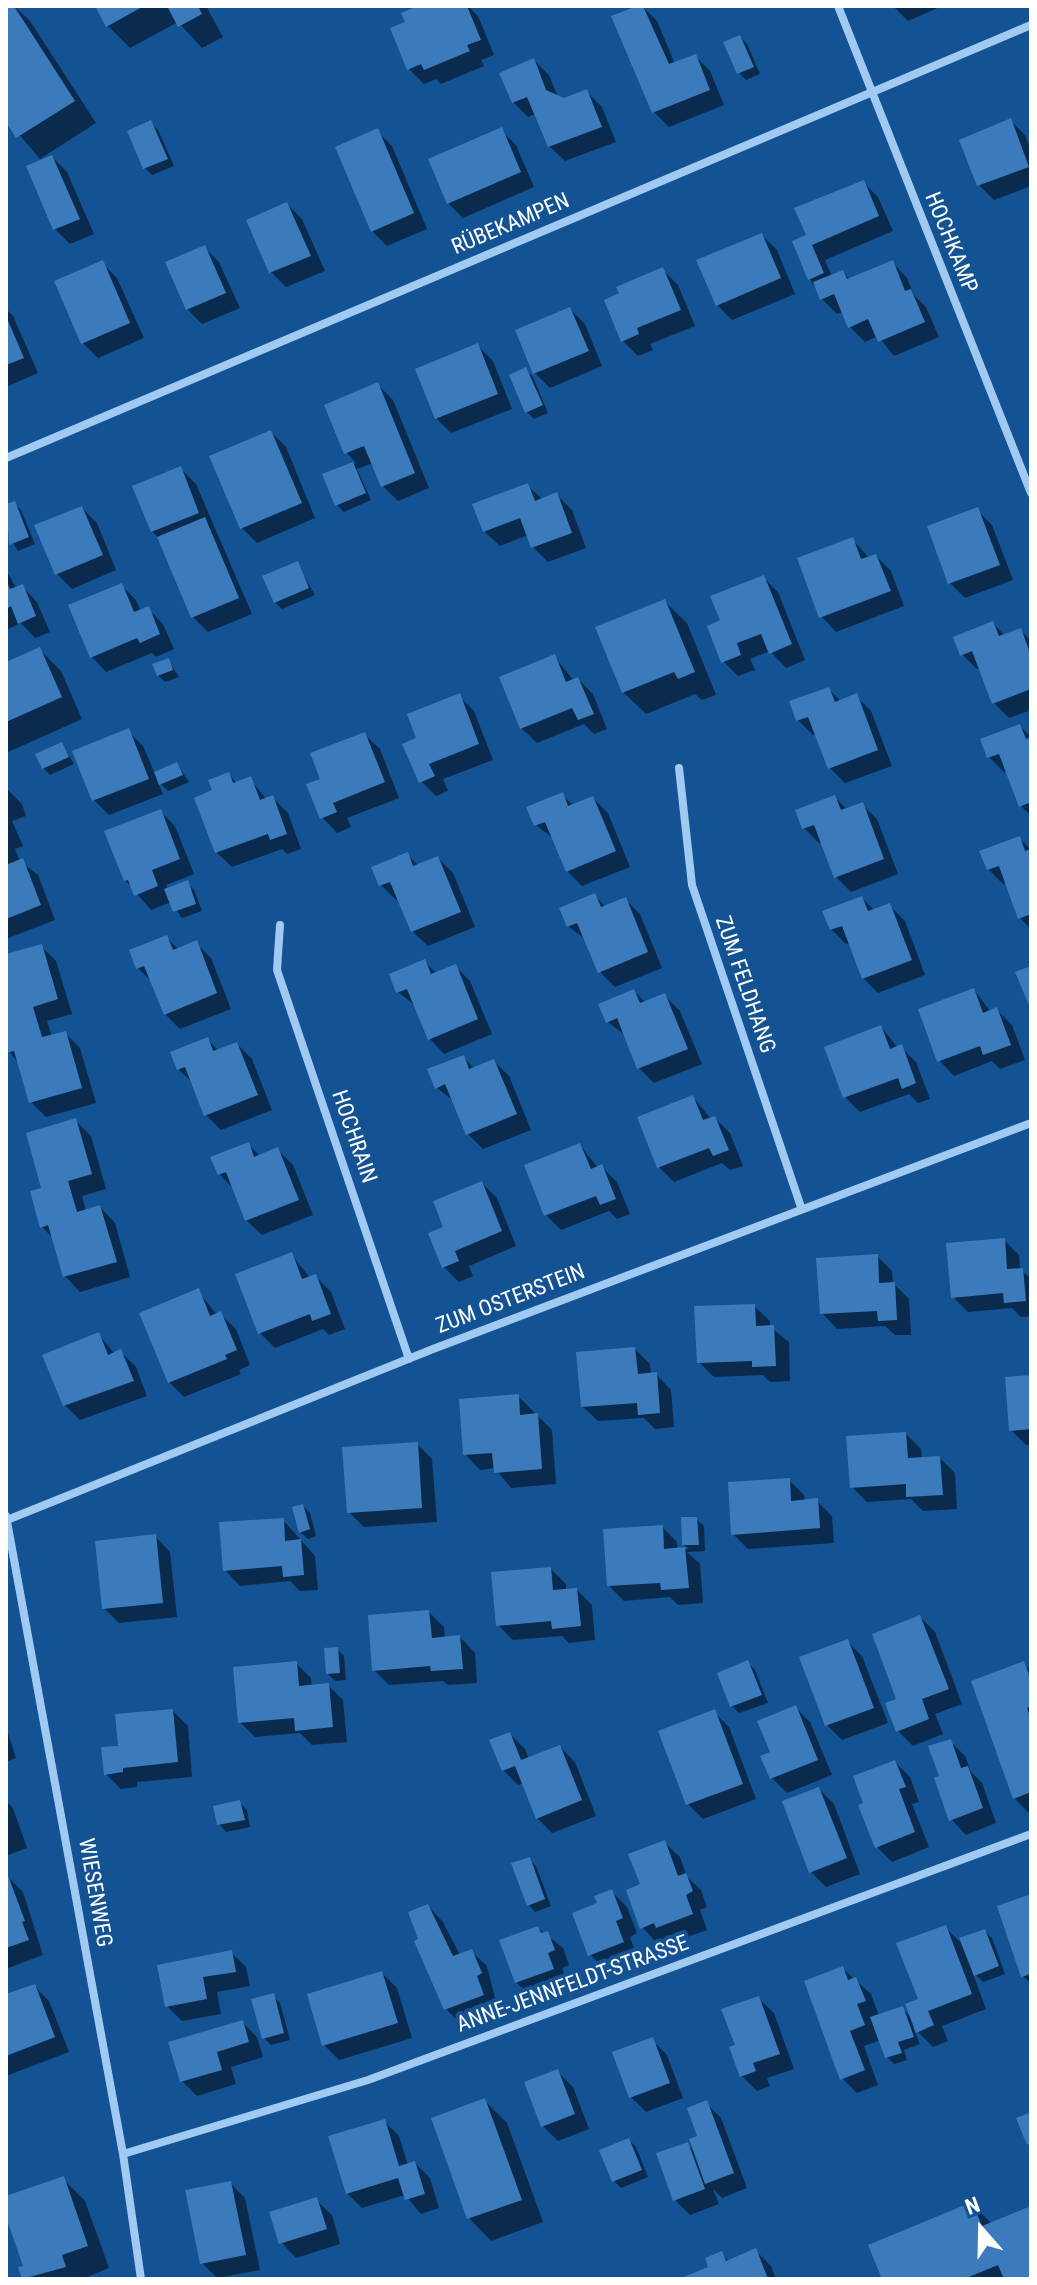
<!DOCTYPE html>
<meta charset="utf-8">
<style>
body{margin:0}
#map{position:relative;width:1037px;height:2285px;overflow:hidden;background:#135293;font-family:"Roboto Condensed",sans-serif}
canvas{display:block}
.frame{position:absolute;inset:0;border:8px solid #fff;pointer-events:none}
.north{position:absolute;left:941px;top:2189px;width:80px;height:80px;-webkit-text-stroke:6px #135293;paint-order:stroke;rotate:340deg;font-size:22px;font-weight:700;line-height:32px;text-align:center;color:#fff}
.north::after{content:'';display:block;margin:auto;width:28px;height:36px;background:#fff;clip-path:polygon(50% 0,100% 100%,50% 72%,0 100%)}
</style>
<div id="map">
<canvas width="1037" height="2285"></canvas>
<div class="frame"></div>
<div class="north">N</div>
</div>
<script>
const context = document.querySelector('canvas').getContext('2d');
context.lineJoin = 'round';
function fillPath(path, color) {
  context.fillStyle = color;
  context.fill(path, 'evenodd');
}
function shape(rows) {
  const path = new Path2D();
  for (const r of rows) {
    path.moveTo(r[0], r[1]);
    for (let i = 2; i < r.length; i += 2) path.lineTo(r[i], r[i + 1]);
  }
  return path;
}
function strokePath(path, color, width, dash) {
  context.strokeStyle = color;
  context.lineWidth = width;
  context.lineCap = dash ? 'butt' : 'round';
  context.setLineDash(dash || []);
  context.stroke(path);
}
function label(font, color, halo, rows, align = 'center') {
  context.font = font + ' "Roboto Condensed",sans-serif';
  context.lineWidth = 8;
  context.setLineDash([]);
  context.textBaseline = 'middle';
  context.strokeStyle = halo;
  context.fillStyle = color;
  for (const [text, x, y, turn = 0] of rows) {
    context.save();
    context.translate(x, y);
    context.rotate((+turn || 0) * Math.PI / 180);
    context.textAlign = isNaN(turn) ? turn : align;
    if (halo) context.strokeText(text, 0, 0);
    context.fillText(text, 0, 0);
    context.restore();
  }
}
fillPath(shape([
 [6,6,14,6,30,21,96,123,40,159,6,119],
 [97,6,206,6,223,37,202,48,178,22,130,48,108,26],
 [423,6,468,6,478,16,494,55,481,60,484,66,441,84,436,79,424,84,409,69,408,24],
 [642,6,657,21,675,64,695,56,710,71,724,105,669,127,654,112],
 [893,6,942,6,908,21],
 [740,37,747,44,760,74,746,80,739,73,726,43],
 [534,60,549,75,558,97,564,100,587,92,602,107,616,142,565,161,549,146,536,114,528,117,513,102],
 [1010,120,1025,135,1031,151,1031,186,994,200,979,185],
 [151,123,158,130,174,166,152,175,145,168],
 [501,130,516,145,534,187,463,218,448,203],
 [377,131,392,146,427,229,387,246,372,231],
 [52,157,67,172,94,234,70,244,55,229,28,167],
 [863,182,878,197,893,231,825,260,832,277,843,272,850,280,892,262,907,278,914,295,926,307,939,337,894,356,878,336,865,342,850,327,843,312,837,314,822,299,810,279,808,236],
 [287,204,302,219,325,271,286,287,271,272],
 [762,235,777,250,795,294,732,320,717,305],
 [204,247,219,262,240,308,202,324,187,309],
 [102,263,117,278,144,338,98,358,83,343],
 [663,270,678,285,695,326,650,344,653,350,638,356,623,341],
 [6,309,13,316,38,373,6,387],
 [570,309,585,324,602,366,550,388,535,373],
 [478,346,493,361,512,409,451,433,436,418],
 [526,370,533,377,548,413,534,419,527,412],
 [378,385,393,400,429,488,398,501,383,486,373,463,357,469,371,500,344,512,337,505,325,476,356,463,346,452],
 [271,432,286,447,315,518,257,543,242,528],
 [181,469,196,484,252,614,208,632,193,617,159,538,152,531],
 [527,485,543,500,557,495,572,510,586,548,548,562,533,547,528,535,500,546,484,531],
 [14,503,21,510,35,544,18,551,6,532,6,506],
 [82,508,97,523,116,570,72,589,57,574],
 [977,510,992,525,1013,580,965,598,950,583],
 [852,539,869,558,876,556,891,571,904,606,836,632,821,616],
 [297,564,315,595,282,609,275,602],
 [6,570,17,589,22,586,37,602,50,632,35,638,21,623,6,630],
 [763,577,778,592,805,660,786,668,770,651,750,659,755,670,738,676,723,661,723,621],
 [121,585,136,600,141,612,148,609,163,624,174,649,156,657,152,653,106,672,91,656],
 [664,601,687,623,716,695,702,700,695,694,646,714,623,692],
 [993,623,1005,636,1020,630,1031,641,1031,710,1009,718,994,703,981,668,977,669,962,654],
 [39,649,61,671,82,719,6,753,6,664],
 [555,657,574,681,578,679,593,694,607,729,594,734,584,724,537,743,521,728],
 [168,660,179,677,165,682,158,675],
 [828,689,841,701,856,696,871,711,892,766,845,783,830,768,816,734,813,735,798,720],
 [459,696,474,711,493,760,443,779,448,791,436,796,421,781,418,739],
 [1020,726,1031,737,1031,816,1021,806,1008,772,1004,772,989,757,983,740],
 [128,731,143,746,155,774,177,764,189,782,168,791,157,780,163,794,109,815,94,800],
 [364,734,380,749,399,798,347,818,351,827,337,833,322,817],
 [62,744,74,764,50,775,43,768],
 [229,775,237,783,250,779,267,800,273,798,288,813,301,849,287,854,282,849,232,867,216,852,215,791],
 [7,789,22,804,26,816,12,821,23,846,15,849,20,861,38,875,55,920,6,939],
 [562,795,574,806,593,798,608,813,630,867,582,886,567,871,554,839,536,825],
 [835,797,847,810,862,804,877,819,898,874,851,892,836,877,823,842,819,843,804,828,798,812],
 [160,811,175,826,194,874,166,885,168,890,187,883,194,890,202,911,182,918,171,902,151,910,125,880],
 [1019,838,1031,850,1031,929,1020,918,1007,883,1003,884,988,869],
 [407,854,419,866,438,858,453,873,475,927,428,946,412,931,399,899,396,900,381,885],
 [594,895,606,907,625,899,640,914,662,968,615,987,600,972,586,940,568,926],
 [862,898,875,911,890,906,905,921,925,975,878,993,863,978,850,943,846,944,831,929],
 [167,938,179,950,196,943,211,958,231,1009,180,1029,165,1014,153,983,138,968],
 [41,946,56,961,72,1014,47,1021,52,1037,65,1033,80,1048,96,1103,46,1117,31,1102,20,1065,6,1047,6,956],
 [425,962,437,974,455,966,470,981,492,1034,444,1054,429,1038,416,1006,398,992],
 [974,990,991,1012,997,1010,1012,1025,1025,1060,1000,1069,992,1061,954,1076,939,1060],
 [634,991,646,1003,665,996,680,1011,702,1064,654,1083,639,1068,626,1036,608,1022],
 [881,1027,898,1048,901,1047,916,1062,930,1099,918,1103,909,1094,860,1112,845,1097],
 [207,1039,219,1051,237,1044,252,1059,272,1110,221,1130,206,1115,194,1084,178,1069],
 [463,1057,475,1069,494,1061,509,1076,531,1130,483,1149,468,1134,455,1102,437,1088],
 [693,1097,711,1119,715,1118,730,1133,743,1166,730,1170,722,1163,674,1182,659,1167],
 [76,1121,91,1136,106,1189,82,1196,86,1211,100,1207,115,1223,130,1277,80,1292,65,1276,54,1239,42,1227,44,1189],
 [248,1144,260,1156,278,1150,293,1165,313,1215,262,1235,246,1220,235,1190,219,1174],
 [580,1145,598,1168,602,1167,617,1182,630,1214,617,1219,609,1211,561,1230,546,1215,527,1167],
 [482,1183,497,1198,516,1246,469,1266,473,1276,459,1282,444,1267,446,1228],
 [1004,1240,1019,1255,1020,1270,1031,1278,1031,1316,1021,1317,1012,1308,968,1312,953,1297],
 [292,1255,310,1278,315,1276,331,1292,345,1329,329,1335,323,1329,275,1348,260,1333],
 [877,1256,892,1271,893,1283,909,1299,911,1335,895,1335,885,1326,837,1329,822,1313],
 [198,1291,217,1315,220,1314,236,1329,250,1365,239,1370,241,1374,184,1397,169,1382],
 [754,1306,770,1321,770,1327,789,1342,790,1381,770,1382,763,1375,714,1377,699,1362],
 [98,1334,115,1354,121,1352,136,1367,147,1396,80,1420,65,1405],
 [635,1349,650,1364,651,1375,656,1374,671,1390,674,1427,655,1429,644,1418,598,1421,582,1406],
 [1031,1377,1031,1445,1026,1445,1011,1430],
 [518,1396,552,1430,556,1484,511,1488,495,1468,480,1470,465,1454],
 [906,1434,921,1449,922,1459,940,1458,955,1473,957,1509,923,1511,911,1499,867,1502,852,1487],
 [417,1444,432,1459,437,1522,364,1527,349,1512],
 [789,1480,804,1495,805,1502,817,1501,832,1516,834,1543,748,1549,733,1534],
 [303,1506,310,1513,316,1536,308,1539,300,1532],
 [696,1519,704,1526,705,1551,687,1552,700,1564,703,1603,678,1605,670,1597,624,1601,609,1586,662,1527,677,1542,678,1550,689,1549,684,1545],
 [283,1520,315,1556,318,1590,300,1591,290,1581,240,1586,225,1570],
 [155,1536,170,1552,177,1617,119,1623,104,1608],
 [551,1569,566,1584,566,1591,577,1590,592,1605,595,1640,569,1643,562,1636,513,1640,498,1625],
 [429,1612,444,1627,445,1639,460,1637,475,1653,477,1683,448,1685,443,1681,389,1685,374,1670],
 [920,1617,935,1632,962,1704,935,1714,943,1734,913,1746,898,1731,899,1700],
 [847,1641,862,1656,888,1723,842,1740,827,1725],
 [337,1649,344,1656,346,1680,335,1681,328,1674],
 [296,1663,311,1678,312,1687,328,1685,343,1700,347,1742,312,1745,300,1733,255,1737,240,1722],
 [748,1663,755,1670,768,1703,739,1713,732,1706,719,1674],
 [1024,1664,1031,1671,1031,1815,1014,1798],
 [795,1707,810,1722,832,1775,787,1793,772,1778,772,1753],
 [173,1711,188,1726,192,1777,137,1782,137,1787,121,1789,106,1774,120,1748],
 [714,1712,729,1727,756,1799,703,1819,688,1804],
 [6,1727,16,1758,6,1762],
 [510,1734,525,1749,529,1759,560,1747,575,1762,596,1816,552,1833,537,1818,524,1783,518,1785,503,1770],
 [950,1741,965,1756,971,1772,982,1783,996,1823,966,1835,951,1819,941,1777],
 [895,1762,910,1777,919,1802,912,1804,929,1847,892,1862,877,1847,866,1804],
 [819,1789,834,1804,860,1874,826,1887,811,1872],
 [6,1801,13,1808,27,1848,6,1856],
 [240,1803,247,1810,250,1827,226,1832,219,1824],
 [664,1842,680,1857,687,1877,701,1890,707,1907,700,1910,707,1930,673,1942,670,1938,657,1943,642,1927,642,1885],
 [529,1859,536,1866,551,1906,535,1912,528,1904],
 [8,1877,23,1892,43,1955,6,1969],
 [612,1892,627,1907,637,1933,630,1937,637,1957,605,1970,590,1954,600,1905],
 [1031,1896,1031,1984,1023,1976],
 [428,1906,443,1922,460,1955,471,1951,487,1966,498,2010,461,2024,446,2009,421,1941],
 [945,1927,959,1941,985,1931,992,1938,1005,1974,983,1982,972,1971,986,2009,942,2026,948,2041,933,2047,913,2027,920,2044,904,2050,907,2060,894,2064,887,2057,881,2040,864,2046,878,2085,857,2093,842,2078,843,1969,871,1994,879,2016,902,2008,914,2020],
 [538,1928,563,1948,569,1965,562,1968,568,1984,531,1997,516,1982],
 [231,1952,246,1967,250,1986,217,1992,221,2014,182,2021,167,2006],
 [382,1973,397,1988,412,2038,339,2060,324,2045],
 [34,1986,49,2001,69,2052,6,2076,6,1996],
 [273,1996,280,2003,290,2040,271,2045,264,2038],
 [758,1998,774,2013,794,2069,767,2078,770,2086,757,2091,742,2076],
 [242,2022,257,2037,263,2057,231,2067,236,2084,197,2096,182,2081],
 [652,2040,667,2055,683,2098,646,2112,631,2097],
 [558,2072,573,2087,589,2129,558,2141,543,2126],
 [485,2101,507,2123,543,2222,491,2241,469,2218,433,2120],
 [706,2103,721,2118,747,2188,722,2198,713,2189,719,2204,690,2215,675,2200,687,2144,696,2153],
 [384,2121,399,2136,408,2165,415,2163,430,2178,439,2208,421,2214,405,2195,362,2208,347,2193],
 [629,2140,636,2147,648,2177,621,2188,614,2181],
 [63,2179,85,2201,109,2268,83,2279,25,2279,21,2269,26,2267,6,2211,6,2198],
 [230,2183,245,2198,260,2270,217,2278,202,2263],
 [316,2200,332,2215,340,2244,296,2258,281,2242],
 [972,2204,992,2224,1031,2208,1031,2279,884,2279],
 [756,2251,771,2266,776,2279,684,2279,711,2268,721,2254,729,2261]
]), '#0007');
fillPath(shape([
 [6,6,14,6,75,101,16,138,6,122],
 [95,6,144,6,106,27],
 [167,6,198,6,202,14,178,27],
 [418,6,467,6,481,40,467,45,470,51,424,70,421,64,407,70,390,28,405,22,401,13],
 [637,6,643,6,669,64,696,54,710,90,652,113,611,16],
 [740,35,754,67,737,74,723,42],
 [534,58,546,90,564,98,587,89,602,127,548,147,527,97,512,103,499,73],
 [1011,118,1029,167,977,186,959,140],
 [151,120,168,159,143,169,127,131],
 [502,127,521,172,447,204,428,159],
 [378,128,414,213,371,232,335,147],
 [52,155,80,219,53,230,26,166],
 [864,180,879,216,812,245,824,273,808,280,792,241,806,235,794,208],
 [287,202,311,256,269,273,246,220],
 [762,233,781,278,716,306,696,260],
 [205,245,226,293,186,310,165,262],
 [103,260,130,323,81,344,54,281],
 [893,260,905,291,911,289,925,322,878,342,868,319,848,328,834,294,820,300,813,282,843,270,847,279],
 [663,267,681,310,637,328,639,334,621,342,604,300,619,293,616,287],
 [570,307,589,351,533,374,515,330],
 [6,316,24,358,6,365],
 [478,343,498,394,435,419,415,369],
 [526,367,543,405,525,413,509,375],
 [378,382,415,473,381,487,364,446,344,454,324,405],
 [271,430,302,503,240,529,209,456],
 [353,462,366,493,335,506,322,474],
 [181,466,199,513,151,532,132,486],
 [528,483,535,501,557,492,572,533,531,548,520,518,483,532,472,504],
 [15,501,29,537,9,545,6,504],
 [82,506,103,555,55,575,34,525],
 [978,507,1000,565,948,584,927,526],
 [205,517,239,598,191,618,157,537],
 [853,537,861,559,876,554,891,591,819,618,797,558],
 [298,561,309,588,274,603,262,576],
 [764,575,792,644,769,654,761,634,737,643,741,655,721,663,707,626,720,620,710,596],
 [6,580,10,589,23,584,36,616,18,624,11,606,6,609],
 [122,583,134,612,149,606,160,634,140,643,137,638,90,658,68,605],
 [665,599,695,672,678,679,674,672,622,693,595,627],
 [993,621,999,636,1021,628,1031,656,1031,689,992,704,972,651,960,656,953,637],
 [40,647,62,697,6,722,6,662],
 [555,654,566,682,578,677,594,714,578,720,572,708,520,729,499,677],
 [169,658,173,670,157,676,152,664],
 [829,687,835,702,857,693,878,750,828,769,808,717,796,721,789,701],
 [460,693,479,744,429,764,435,776,419,783,402,744,416,738,407,714],
 [1020,724,1026,739,1031,737,1031,802,1019,807,999,754,987,758,980,739],
 [129,728,149,779,92,801,72,751],
 [365,732,385,782,333,803,337,812,320,819,306,784,320,779,310,753],
 [62,742,69,757,42,769,35,754],
 [177,762,183,775,159,785,154,772],
 [229,772,233,783,251,776,260,800,273,795,287,834,270,840,268,834,215,853,194,798,212,790,208,780],
 [563,792,568,806,593,796,616,851,566,872,545,822,534,826,526,807],
 [835,795,841,810,863,802,884,859,834,878,814,825,802,829,795,810],
 [161,809,180,859,152,870,158,886,134,896,128,880,124,881,104,831],
 [1020,836,1025,851,1031,849,1031,914,1018,919,999,866,987,870,979,851],
 [408,852,413,866,438,856,461,912,411,932,390,882,379,886,371,867],
 [23,858,41,905,6,919,6,865],
 [188,880,196,904,173,912,164,889],
 [595,893,601,907,626,897,648,952,598,973,577,923,567,927,559,908],
 [862,896,868,911,890,903,912,960,862,979,842,926,830,930,822,911],
 [167,935,173,950,197,940,217,993,164,1015,144,966,136,969,129,950],
 [42,944,58,999,33,1007,42,1037,66,1031,82,1088,29,1103,14,1051,6,1053,6,954],
 [425,959,431,974,456,964,478,1019,428,1040,407,989,396,993,389,974],
 [1031,966,1031,1010,1015,972],
 [974,988,983,1013,997,1007,1011,1045,983,1055,980,1046,937,1062,918,1009],
 [634,989,640,1003,665,993,688,1049,637,1069,617,1018,606,1023,598,1004],
 [881,1025,890,1049,902,1044,916,1083,902,1089,898,1078,843,1098,824,1047],
 [208,1037,213,1051,237,1042,258,1095,204,1116,185,1067,177,1070,170,1052],
 [464,1055,469,1069,494,1059,517,1114,466,1135,445,1084,435,1089,427,1069],
 [693,1095,703,1120,715,1116,729,1150,713,1156,709,1148,657,1168,637,1117],
 [76,1118,92,1174,68,1181,77,1212,100,1205,117,1262,63,1277,48,1225,40,1228,30,1191,41,1188,26,1133],
 [249,1142,254,1157,278,1147,299,1200,245,1221,226,1172,218,1175,210,1157],
 [580,1143,591,1169,602,1164,616,1199,600,1205,596,1196,544,1216,524,1165],
 [482,1181,502,1231,455,1251,459,1261,442,1268,428,1233,443,1227,433,1201],
 [1005,1238,1007,1269,1023,1268,1026,1301,1004,1303,1003,1293,951,1298,946,1243],
 [292,1252,302,1279,316,1274,331,1314,312,1321,310,1314,258,1334,235,1274],
 [878,1254,879,1283,895,1282,897,1320,878,1321,877,1311,820,1314,816,1258],
 [199,1288,210,1316,221,1311,237,1350,225,1355,227,1359,168,1383,139,1313],
 [755,1304,756,1326,774,1325,776,1366,752,1367,752,1361,697,1363,694,1306],
 [99,1332,108,1355,121,1349,134,1381,63,1406,42,1355],
 [635,1347,638,1374,657,1372,660,1413,638,1415,637,1403,581,1407,576,1352],
 [1031,1375,1031,1429,1009,1431,1005,1377],
 [519,1394,520,1415,538,1413,542,1469,494,1473,492,1453,463,1455,459,1399],
 [906,1432,908,1458,940,1456,943,1495,906,1497,906,1484,850,1488,846,1436],
 [418,1442,422,1508,347,1513,342,1447],
 [790,1478,791,1501,818,1498,820,1528,731,1535,728,1482],
 [303,1504,310,1529,299,1533,292,1507],
 [681,1517,697,1517,699,1545,682,1545],
 [284,1518,285,1541,301,1539,304,1575,283,1577,282,1566,223,1571,219,1522],
 [663,1525,664,1549,685,1547,689,1588,661,1590,660,1583,607,1586,603,1529],
 [156,1534,163,1603,102,1609,95,1541],
 [551,1567,553,1590,577,1588,581,1626,552,1629,551,1621,496,1626,491,1572],
 [429,1610,432,1638,460,1635,463,1669,431,1671,430,1666,372,1671,368,1615],
 [920,1615,949,1689,922,1699,929,1719,896,1732,885,1703,896,1699,872,1634],
 [848,1639,874,1708,825,1726,799,1657],
 [338,1647,340,1673,326,1674,324,1648],
 [748,1660,762,1695,730,1707,717,1673],
 [297,1661,299,1686,329,1683,333,1727,295,1731,294,1718,238,1723,233,1667],
 [1024,1661,1031,1680,1031,1706,1027,1708,1031,1720,1031,1792,1013,1799,971,1681],
 [796,1705,818,1760,770,1779,760,1756,770,1752,757,1721],
 [173,1709,178,1762,123,1768,123,1772,104,1775,101,1747,118,1746,115,1714],
 [715,1709,743,1784,686,1805,658,1731],
 [510,1732,521,1760,560,1745,582,1800,536,1819,515,1766,502,1771,489,1740],
 [951,1739,961,1768,968,1766,983,1808,949,1821,934,1778,939,1776,928,1746],
 [895,1760,906,1787,899,1789,915,1832,875,1848,858,1805,863,1803,853,1776],
 [819,1787,847,1858,809,1873,782,1801],
 [240,1800,245,1820,217,1825,213,1806],
 [665,1840,678,1876,686,1873,693,1891,686,1895,693,1914,656,1928,654,1923,640,1929,626,1890,640,1884,628,1854],
 [530,1857,545,1899,527,1906,511,1863],
 [6,1870,25,1921,22,1922,29,1940,6,1948],
 [612,1889,623,1918,616,1921,624,1942,588,1956,572,1913,597,1903,594,1896],
 [1031,1894,1031,1974,1021,1977,997,1906],
 [428,1904,453,1956,472,1949,482,1973,477,1976,484,1995,444,2010,414,1941,418,1939,408,1912],
 [946,1925,972,1994,928,2011,934,2025,916,2033,905,2004,918,1999,896,1943],
 [538,1926,541,1933,548,1931,555,1950,548,1953,554,1969,515,1983,499,1940],
 [985,1929,999,1966,974,1976,959,1938],
 [232,1950,236,1972,203,1977,207,1999,165,2007,157,1965],
 [843,1966,848,1980,856,1977,866,2001,857,2004,865,2025,850,2031,865,2070,840,2080,804,1981],
 [382,1971,398,2023,322,2046,307,1994],
 [35,1984,55,2037,6,2056,6,1994],
 [274,1993,284,2033,262,2039,251,1999],
 [759,1996,780,2054,753,2063,756,2071,740,2077,729,2047,735,2045,721,2009],
 [903,2006,914,2037,898,2042,902,2053,885,2058,870,2017],
 [243,2020,249,2042,217,2052,222,2070,180,2082,168,2042],
 [653,2037,670,2083,629,2098,612,2052],
 [558,2069,575,2114,541,2127,524,2082],
 [485,2098,522,2200,467,2219,431,2118],
 [707,2100,734,2173,705,2184,689,2139,697,2136,687,2108],
 [1031,2112,1031,2143,1027,2145,1016,2118],
 [385,2119,399,2166,415,2161,425,2194,405,2200,398,2178,346,2194,328,2136],
 [629,2138,642,2170,612,2182,599,2150],
 [688,2142,705,2189,673,2201,656,2153],
 [64,2176,88,2246,62,2255,66,2267,22,2279,18,2267,23,2266,6,2217,6,2196],
 [231,2181,246,2255,200,2264,185,2190],
 [317,2197,327,2229,279,2244,269,2212],
 [972,2202,982,2226,1031,2206,1031,2279,1004,2279,998,2265,964,2279,882,2279,868,2245],
 [756,2248,768,2279,679,2279,708,2267,705,2258,722,2251,726,2261]
]), '#3c7bbb');
strokePath(shape([
 [838,6,1031,493],
 [6,458,1031,25],
 [679,768,692,885,801,1207],
 [280,925,277,970,409,1359],
 [6,1516,123,2154,141,2279],
 [7,1520,433,1349,1031,1123],
 [123,2154,368,2080,1031,1834]
]), '#a1caf2', 8);
label('22px', '#fff', '#135293', [
 ["RÜBEKAMPEN",511,225,-23],
 ["HOCHKAMP",950,243,68],
 ["ZUM FELDHANG",744,985,71],
 ["HOCHRAIN",353,1137,71],
 ["ZUM OSTERSTEIN",511,1300,-21],
 ["WIESENWEG",94,1893,80],
 ["ANNE-JENNFELDT-STRASSE",573,1985,-20]
]);
</script>
